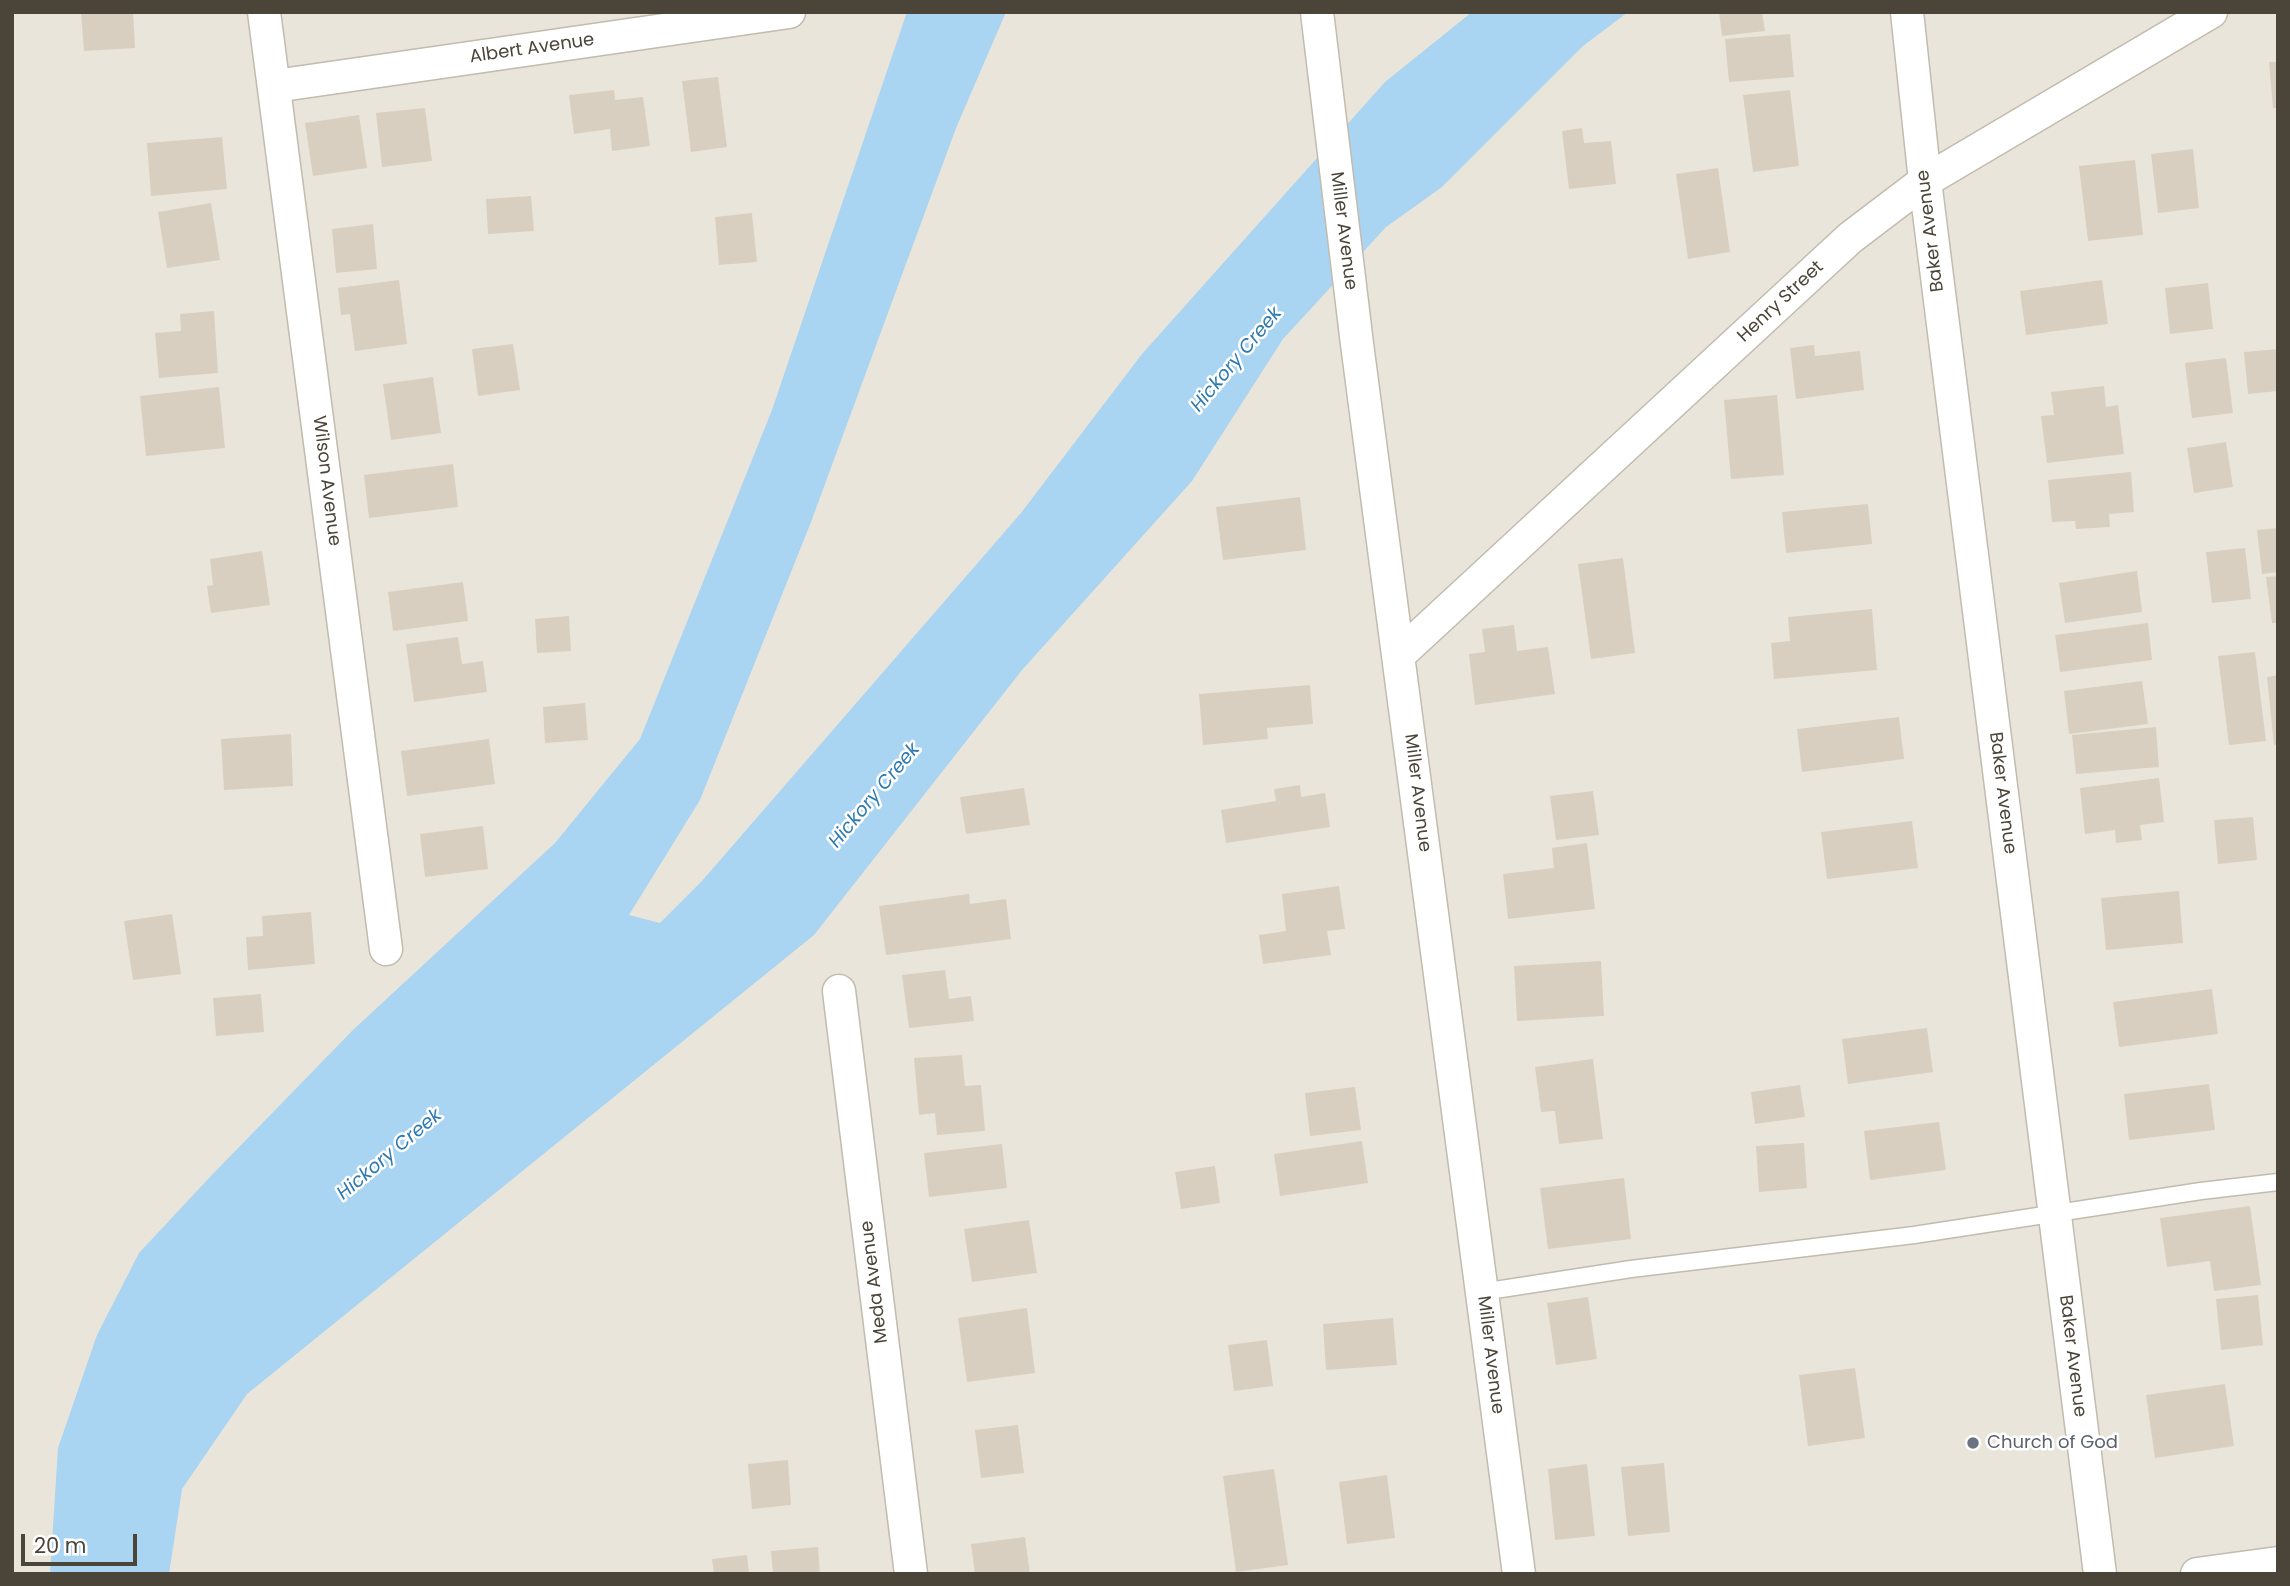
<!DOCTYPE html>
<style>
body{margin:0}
#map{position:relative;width:2290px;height:1586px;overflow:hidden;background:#f6f3ec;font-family:Poppins,sans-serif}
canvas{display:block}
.frame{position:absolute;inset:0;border:14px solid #4b4439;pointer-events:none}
.scale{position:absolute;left:21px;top:1534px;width:116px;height:32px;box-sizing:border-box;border:4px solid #4b4439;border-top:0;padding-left:9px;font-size:21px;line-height:24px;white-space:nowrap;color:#4b4439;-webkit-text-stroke:5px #fff;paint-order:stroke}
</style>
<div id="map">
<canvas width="2290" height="1586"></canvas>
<div class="frame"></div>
<div class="scale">20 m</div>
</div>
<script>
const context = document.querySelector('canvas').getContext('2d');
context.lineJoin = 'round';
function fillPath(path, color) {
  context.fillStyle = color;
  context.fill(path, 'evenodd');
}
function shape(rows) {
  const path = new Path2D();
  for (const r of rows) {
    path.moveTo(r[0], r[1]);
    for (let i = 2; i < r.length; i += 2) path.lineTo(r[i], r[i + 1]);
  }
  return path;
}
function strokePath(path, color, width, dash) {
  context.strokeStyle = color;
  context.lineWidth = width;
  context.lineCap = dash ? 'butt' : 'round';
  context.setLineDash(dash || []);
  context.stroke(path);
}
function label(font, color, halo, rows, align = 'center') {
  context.font = font + ' Poppins,sans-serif';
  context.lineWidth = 5;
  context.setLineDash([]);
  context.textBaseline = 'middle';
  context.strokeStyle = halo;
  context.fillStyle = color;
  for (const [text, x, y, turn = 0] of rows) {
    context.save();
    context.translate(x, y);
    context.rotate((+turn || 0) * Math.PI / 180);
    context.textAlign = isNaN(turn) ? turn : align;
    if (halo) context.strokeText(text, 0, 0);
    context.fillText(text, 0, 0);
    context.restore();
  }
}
fillPath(shape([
 [12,12,2278,12,2278,1574,12,1574]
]), '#eae5da');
fillPath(shape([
 [907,12,1006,12,956,128,811,522,700,800,629,915,660,923,702,881,1021,513,1142,354,1385,82,1472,12,1628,12,1583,46,1442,187,1386,227,1283,339,1192,481,1022,670,814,935,247,1394,182,1489,169,1574,50,1574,58,1448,97,1335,139,1253,209,1178,353,1030,555,843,640,739,772,410]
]), '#a9d4f2');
fillPath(shape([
 [81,12,133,12,135,48,84,51],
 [1719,12,1762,12,1765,31,1722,36],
 [1790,34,1794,77,1729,82,1725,39],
 [2269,62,2278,62,2278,108,2273,108],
 [718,77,727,147,691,152,682,81],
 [614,90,615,100,643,97,650,146,612,151,610,129,574,134,569,95],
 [1790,90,1799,166,1753,172,1743,95],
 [425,108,432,161,382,167,376,113],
 [359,115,367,168,313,176,305,123],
 [1582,128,1584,143,1611,141,1616,184,1569,189,1562,131],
 [222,137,227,189,151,196,147,143],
 [2193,149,2199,208,2158,213,2151,154],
 [2135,160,2143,235,2088,241,2079,166],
 [1718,168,1730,252,1688,259,1676,174],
 [531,196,534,231,488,234,486,199],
 [211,203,220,260,167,268,158,212],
 [752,213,757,262,719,265,715,217],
 [373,224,377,269,336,273,332,229],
 [399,280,407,344,355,351,350,314,341,315,338,288],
 [2102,280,2108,324,2026,335,2020,291],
 [2208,283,2213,329,2170,334,2165,288],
 [214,311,218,373,159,378,155,333,181,331,180,314],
 [513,344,520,390,478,396,472,349],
 [1814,345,1815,356,1860,351,1864,390,1796,399,1790,348],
 [2278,349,2278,391,2248,394,2244,352],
 [2226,358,2233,413,2192,418,2185,363],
 [433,377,441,433,391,440,383,384],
 [2104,386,2106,407,2118,405,2124,454,2047,463,2041,416,2054,415,2051,392],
 [219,387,225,448,146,456,140,396],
 [1777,395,1784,475,1731,479,1724,400],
 [2226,442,2233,487,2194,493,2187,448],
 [453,464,458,507,369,518,364,475],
 [2131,472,2134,512,2109,514,2110,527,2076,529,2075,521,2052,522,2048,480],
 [1300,497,1306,550,1223,560,1216,507],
 [1868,504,1872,544,1786,553,1782,512],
 [2278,528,2278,572,2262,574,2257,530],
 [2245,548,2251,599,2212,603,2206,552],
 [262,551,270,605,211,613,207,586,213,585,210,559],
 [1623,558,1635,653,1591,659,1578,564],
 [2137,571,2142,612,2065,623,2059,583],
 [2278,576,2278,623,2272,623,2266,577],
 [463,582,468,621,393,631,388,592],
 [1872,609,1877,670,1774,679,1771,643,1790,641,1788,617],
 [569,616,571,651,537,653,535,619],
 [2148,623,2152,660,2060,672,2055,635],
 [1514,625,1517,651,1548,647,1555,694,1475,705,1469,654,1485,652,1482,629],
 [458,637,462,664,483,661,487,692,414,702,406,644],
 [2255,652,2266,741,2229,745,2218,656],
 [2278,675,2278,744,2274,745,2267,677],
 [2142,681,2148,724,2069,734,2064,691],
 [1310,685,1313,724,1267,728,1268,739,1203,745,1199,694],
 [585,703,588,740,545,743,543,707],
 [1899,717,1904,759,1802,772,1797,729],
 [2156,727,2159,767,2076,774,2072,735],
 [291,734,293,786,224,790,221,739],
 [489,739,495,784,407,796,401,751],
 [2159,778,2164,822,2140,825,2142,840,2116,843,2115,830,2085,834,2080,788],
 [1300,785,1301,797,1325,793,1330,827,1226,843,1221,810,1276,801,1274,789],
 [1024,788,1030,825,966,834,960,797],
 [1593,791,1599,835,1556,840,1550,796],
 [2253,817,2257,860,2218,864,2214,820],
 [1912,821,1918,868,1827,879,1821,832],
 [483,826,488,869,425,877,420,834],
 [1587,843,1595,909,1508,919,1503,874,1554,868,1552,848],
 [1339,886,1345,929,1327,931,1331,955,1263,964,1259,935,1286,931,1282,894],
 [2179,891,2183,943,2106,950,2101,898],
 [969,894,970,904,1006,899,1011,939,886,955,879,906],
 [311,912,315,964,248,970,246,937,263,936,262,916],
 [172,914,181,974,133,980,124,921],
 [1601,961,1604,1016,1517,1021,1514,966],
 [945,970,949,999,971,996,974,1021,909,1028,902,975],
 [2212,989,2218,1034,2119,1047,2113,1002],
 [261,994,264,1032,216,1036,213,998],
 [1927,1028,1933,1072,1848,1084,1842,1039],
 [962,1055,965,1086,981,1085,985,1131,937,1135,935,1113,919,1115,914,1058],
 [1593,1059,1603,1139,1559,1144,1555,1111,1541,1112,1535,1067],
 [2209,1084,2215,1130,2129,1140,2124,1094],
 [1800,1085,1805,1117,1755,1124,1751,1092],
 [1355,1087,1361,1130,1310,1136,1305,1093],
 [1939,1122,1946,1170,1870,1180,1864,1131],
 [1362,1141,1368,1183,1280,1196,1274,1154],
 [1804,1143,1807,1188,1759,1192,1756,1146],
 [1002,1144,1007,1188,929,1197,924,1153],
 [1215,1166,1220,1203,1181,1209,1175,1172],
 [1624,1178,1631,1239,1548,1249,1540,1188],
 [2250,1206,2261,1285,2214,1291,2210,1261,2167,1267,2160,1218],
 [1029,1220,1037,1273,972,1282,964,1229],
 [2258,1295,2263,1345,2221,1350,2216,1299],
 [1588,1297,1597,1359,1556,1365,1547,1303],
 [1027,1308,1035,1373,967,1382,958,1318],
 [1393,1318,1397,1365,1326,1370,1323,1324],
 [1267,1340,1273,1386,1234,1391,1228,1345],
 [1855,1368,1865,1438,1808,1446,1799,1375],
 [2225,1384,2234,1446,2155,1458,2146,1395],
 [1018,1425,1024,1473,981,1478,975,1430],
 [788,1460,791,1505,752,1509,748,1464],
 [1664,1463,1670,1532,1628,1536,1621,1467],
 [1587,1464,1595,1536,1555,1540,1548,1469],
 [1274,1469,1288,1565,1236,1572,1223,1476],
 [1387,1475,1395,1538,1347,1544,1339,1482],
 [1025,1537,1030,1574,975,1574,971,1544],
 [818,1547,820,1574,773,1574,771,1551],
 [747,1555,749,1574,714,1574,712,1559]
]), '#d8cfc1');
const service = shape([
 [1482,1292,1631,1269,1914,1235,2201,1191,2278,1182]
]);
const minor = shape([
 [264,12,386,949],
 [1317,12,1357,344,1519,1574],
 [1907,12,1925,181,2100,1574],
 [275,86,789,12],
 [1399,655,1850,238,1925,181,2211,12],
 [839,991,911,1574],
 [2197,1574,2278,1563]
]);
strokePath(service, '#c2bbae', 19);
strokePath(minor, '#c2bbae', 35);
strokePath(service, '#fff', 16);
strokePath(minor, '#fff', 32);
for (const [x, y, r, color] of [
 [1973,1443,7,"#6b7280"]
]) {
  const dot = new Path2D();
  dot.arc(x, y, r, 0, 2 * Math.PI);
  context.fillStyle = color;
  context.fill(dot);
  strokePath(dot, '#fff', 2.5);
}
label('18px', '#4b4439', '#fff', [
 ["Albert Avenue",532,49,-8],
 ["Miller Avenue",1343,231,83],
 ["Baker Avenue",1931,231,-97],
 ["Henry Street",1781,302,-43],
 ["Wilson Avenue",326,481,83],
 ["Miller Avenue",1417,793,83],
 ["Baker Avenue",2002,793,83],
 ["Meda Avenue",875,1282,-97],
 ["Miller Avenue",1490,1355,83],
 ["Baker Avenue",2072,1356,83]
]);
label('18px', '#5b616d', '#fff', [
 ["Church of God",1987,1443]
], 'left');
label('italic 19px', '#2e7ab2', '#fff', [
 ["Hickory Creek",1237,360,-50],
 ["Hickory Creek",875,796,-50],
 ["Hickory Creek",390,1155,-40]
]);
</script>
